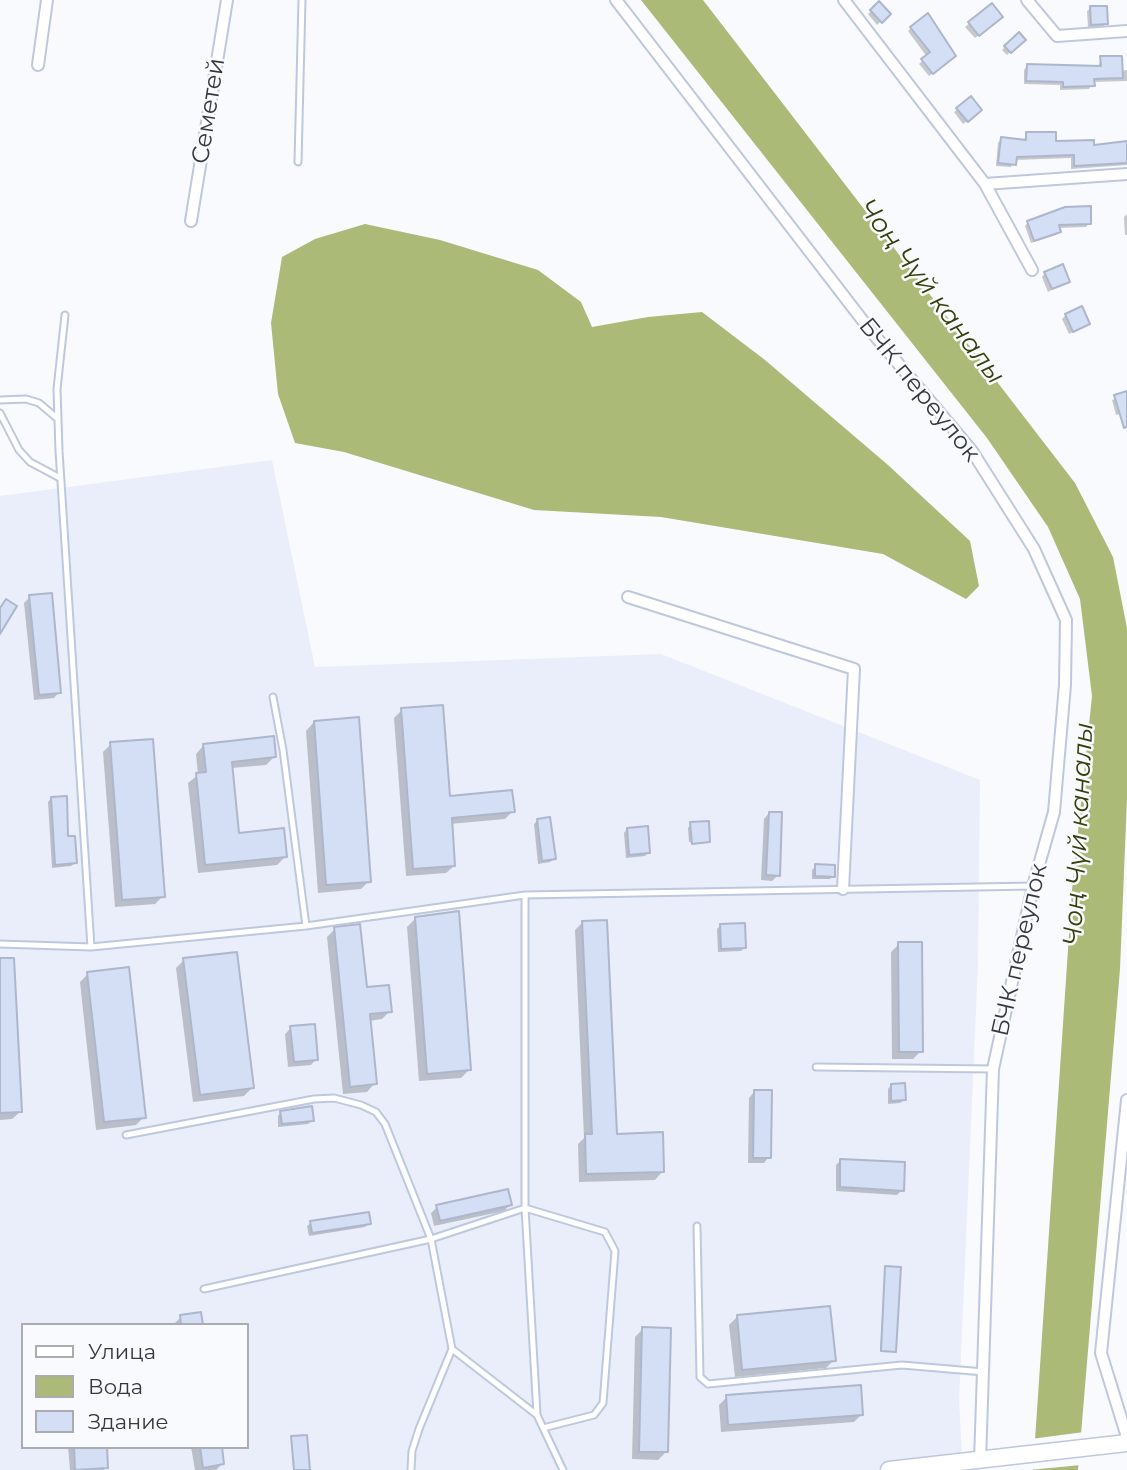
<!DOCTYPE html>
<meta charset="utf-8">
<style>
body{margin:0}
#map{position:relative;width:1127px;height:1470px;overflow:hidden;background:#f8fafe;font-family:Montserrat,sans-serif}
canvas{display:block}
.legend{position:absolute;left:21px;top:1323px;width:228px;height:126px;box-sizing:border-box;background:#f8fafe;border:2px solid #aaacb2;margin:0;padding:9px 12px;list-style:none;font-size:21px;color:#343840}
.legend li{display:flex;align-items:center;gap:14px;height:35px}
.legend b{width:35px;border:2px solid #aaacb2}
</style>
<div id="map">
<canvas width="1127" height="1470"></canvas>
<ul class="legend">
<li><b style="height:9px;background:#fff"></b>Улица</li>
<li><b style="height:19px;background:#abba76"></b>Вода</li>
<li><b style="height:19px;background:#d4def4"></b>Здание</li>
</ul>
</div>
<script>
const context = document.querySelector('canvas').getContext('2d');
context.lineJoin = 'round';
function fillPath(path, color) {
  context.fillStyle = color;
  context.fill(path, 'evenodd');
}
function shape(rows) {
  const path = new Path2D();
  for (const r of rows) {
    path.moveTo(r[0], r[1]);
    for (let i = 2; i < r.length; i += 2) path.lineTo(r[i], r[i + 1]);
  }
  return path;
}
function strokePath(path, color, width, dash) {
  context.strokeStyle = color;
  context.lineWidth = width;
  context.lineCap = dash ? 'butt' : 'round';
  context.setLineDash(dash || []);
  context.stroke(path);
}
function label(font, color, halo, rows, align = 'center') {
  context.font = font + ' Montserrat,sans-serif';
  context.lineWidth = 5;
  context.setLineDash([]);
  context.textBaseline = 'middle';
  context.strokeStyle = halo;
  context.fillStyle = color;
  for (const [text, x, y, turn = 0] of rows) {
    context.save();
    context.translate(x, y);
    context.rotate((+turn || 0) * Math.PI / 180);
    context.textAlign = isNaN(turn) ? turn : align;
    if (halo) context.strokeText(text, 0, 0);
    context.fillText(text, 0, 0);
    context.restore();
  }
}
fillPath(shape([
 [272,460,315,667,661,654,980,780,978,964,959,1401,963,1470,0,1470,0,496],
 [23,1325,247,1325,247,1447,23,1447]
]), '#e9eefa');
fillPath(shape([
 [641,0,703,0,1075,483,1113,557,1127,628,1127,799,1120,969,1078,1470,1033,1470,1072,890,1092,696,1080,599,1048,527,987,438],
 [365,224,440,240,538,270,581,302,592,327,648,317,702,312,765,360,888,465,970,541,979,586,966,599,883,554,661,517,534,510,344,452,295,443,278,394,271,323,282,257,315,239]
]), '#abba76');
fillPath(shape([
 [1084,1432,1081,1465,1029,1470,1031,1439]
]), '#f8fafe');
fillPath(shape([
 [879,4,889,14,877,25,868,14],
 [991,5,997,20,975,38,965,27],
 [1091,8,1106,24,1102,27,1088,28,1087,11],
 [911,28,951,59,929,76,919,64,927,57,908,31],
 [1019,34,1024,40,1007,55,1002,50],
 [1101,58,1121,71,1127,70,1127,81,1093,82,1089,89,1060,90,1060,85,1024,84,1024,70,1027,66,1098,67],
 [958,109,977,114,963,124,954,112],
 [1027,134,1054,143,1092,147,1127,143,1127,165,1071,169,1071,158,1015,160,1011,167,996,166,998,143,1001,139,1023,141],
 [1127,214,1127,235,1125,235,1124,217],
 [1028,222,1089,223,1086,227,1058,228,1059,232,1056,235,1031,243,1025,226],
 [1045,273,1068,281,1048,292,1042,277],
 [1066,315,1088,324,1069,334,1062,319],
 [1127,395,1127,412,1116,415,1112,400],
 [30,597,59,692,54,698,34,700,24,603],
 [402,710,448,798,513,811,505,819,450,824,454,866,446,873,406,876,394,718],
 [314,722,369,881,361,889,318,893,306,731],
 [111,744,163,896,155,904,115,907,103,752],
 [204,745,275,756,266,765,231,768,238,835,286,856,277,865,198,873,188,783,198,775,196,754],
 [51,798,75,863,71,866,52,868,48,802],
 [769,813,778,875,772,881,761,880,764,819],
 [537,821,554,859,550,862,538,864,534,824],
 [691,824,708,842,707,843,689,842,688,828],
 [627,829,648,852,645,856,626,858,624,833],
 [816,866,833,876,830,879,812,879,812,870],
 [415,919,469,1070,461,1078,419,1081,407,927],
 [583,922,615,1135,663,1171,655,1180,579,1182,578,1144,584,1138,575,930],
 [721,925,744,948,741,951,718,952,717,929],
 [335,929,365,989,390,1011,382,1019,369,1021,375,1083,367,1092,343,1094,327,937],
 [899,944,921,1051,913,1059,892,1059,891,952],
 [0,960,21,1111,12,1119,0,1120],
 [184,960,252,1088,244,1096,193,1102,176,968],
 [88,974,144,1117,136,1125,96,1130,80,982],
 [291,1028,316,1059,311,1065,288,1067,285,1034],
 [891,1085,904,1100,900,1103,888,1104,888,1089],
 [754,1092,769,1157,764,1163,748,1163,749,1098],
 [281,1112,312,1120,308,1124,278,1127,278,1116],
 [841,1160,902,1190,897,1195,836,1191,836,1165],
 [510,1205,504,1211,434,1226,431,1213,437,1207],
 [311,1223,369,1223,365,1227,309,1236,307,1226],
 [885,1268,895,1351,893,1352,880,1351],
 [181,1317,201,1325,173,1325],
 [737,1317,834,1360,826,1368,735,1377,729,1325],
 [643,1329,666,1452,658,1460,632,1459,635,1337],
 [727,1397,862,1414,854,1422,721,1432,719,1405],
 [292,1438,308,1470,293,1470],
 [68,1447,105,1447,107,1467,104,1470,70,1470],
 [191,1447,220,1447,222,1464,216,1470,195,1470]
]), '#0003');
const building = shape([
 [879,1,891,14,882,23,870,10,879,1],
 [992,3,1003,17,979,36,968,22,992,3],
 [1090,6,1107,6,1108,24,1091,25,1090,6],
 [928,13,956,56,933,74,921,59,930,52,910,27,928,13],
 [1019,32,1026,40,1011,53,1004,46,1019,32],
 [1100,56,1122,56,1123,78,1094,79,1095,86,1063,87,1063,82,1026,81,1027,64,1101,66,1100,56],
 [971,96,982,110,968,122,956,108,971,96],
 [1026,132,1056,132,1056,141,1094,140,1094,145,1127,141,1127,163,1074,166,1074,155,1017,157,1016,165,998,163,1001,137,1026,140,1026,132],
 [1091,206,1091,224,1059,225,1061,232,1034,241,1027,221,1065,207,1091,206],
 [1063,264,1070,282,1052,289,1044,272,1063,264],
 [1082,306,1090,324,1073,332,1065,314,1082,306],
 [1127,391,1127,427,1124,428,1114,395,1127,391],
 [52,593,61,693,39,695,29,595,52,593],
 [6,599,17,606,0,634,0,608,6,599],
 [443,705,450,796,512,790,515,812,452,818,455,866,413,869,401,708,443,705],
 [359,717,371,882,326,885,314,721,359,717],
 [274,736,276,757,232,762,239,833,284,828,287,857,205,865,196,773,206,772,203,744,274,736],
 [153,739,165,897,122,900,110,742,153,739],
 [67,796,68,836,75,836,77,863,55,865,51,797,67,796],
 [769,812,782,812,780,876,766,875,769,812],
 [550,817,556,859,542,861,537,819,550,817],
 [709,821,710,842,692,844,690,822,709,821],
 [648,826,650,853,629,855,627,828,648,826],
 [815,864,835,865,835,877,815,876,815,864],
 [459,911,471,1070,427,1074,415,917,459,911],
 [607,920,617,1134,663,1132,664,1172,586,1174,585,1134,592,1134,582,921,607,920],
 [745,923,746,948,721,949,720,924,745,923],
 [360,924,367,987,389,985,392,1012,370,1014,377,1084,350,1087,334,927,360,924],
 [898,942,922,942,923,1052,899,1052,898,942],
 [237,952,254,1088,200,1095,183,958,237,952],
 [0,958,14,958,22,1112,0,1113,0,958],
 [129,967,146,1118,104,1122,87,972,129,967],
 [315,1024,318,1060,294,1062,290,1026,315,1024],
 [905,1083,906,1100,891,1101,891,1084,905,1083],
 [754,1090,772,1090,771,1158,753,1158,754,1090],
 [312,1106,314,1121,282,1124,280,1111,312,1106],
 [840,1159,905,1162,904,1191,840,1187,840,1159],
 [508,1189,512,1205,440,1221,436,1205,508,1189],
 [369,1212,371,1224,312,1233,310,1221,369,1212],
 [885,1266,901,1267,896,1352,881,1351,885,1266],
 [830,1306,836,1361,742,1370,737,1315,830,1306],
 [201,1312,203,1325,181,1325,180,1315,201,1312],
 [642,1327,671,1328,668,1452,639,1452,642,1327],
 [861,1385,863,1415,728,1425,726,1395,861,1385],
 [307,1435,310,1470,294,1470,291,1436,307,1435],
 [74,1447,107,1447,108,1468,75,1470,74,1447],
 [200,1447,222,1447,224,1464,203,1468,200,1447]
]);
fillPath(building, '#d4def4');
strokePath(building, '#adb6cb', 2);
const service = shape([
 [298,162,302,0],
 [65,315,57,389,59,451,91,947],
 [0,400,26,399,39,403,58,419],
 [0,413,19,450,30,462,60,478],
 [273,697,283,750,306,926],
 [525,895,525,1208,431,1239,452,1349,537,1415,563,1470],
 [0,944,91,947,306,926,525,895,1033,886],
 [816,1067,993,1069],
 [126,1135,314,1099,334,1098,361,1105,376,1112,385,1124,431,1239,204,1289],
 [697,1226,700,1377,708,1384,902,1365,984,1372],
 [537,1414,525,1208,605,1232,615,1251,603,1403,594,1415,543,1428],
 [411,1470,412,1451,419,1429,452,1349]
]);
const minor = shape([
 [616,0,870,330,972,451,1034,549,1066,620,1065,685,1054,812,1033,886,993,1069,980,1461],
 [844,0,985,184,1032,270],
 [1027,0,1057,36,1127,31],
 [38,65,47,0],
 [985,184,1127,174],
 [191,221,227,0],
 [628,597,854,669,843,889],
 [1127,1100,1101,1353,1127,1437]
]);
const secondary = shape([
 [889,1470,1127,1443]
]);
strokePath(service, '#bec8dd', 9);
strokePath(minor, '#bec8dd', 14);
strokePath(secondary, '#bec8dd', 19);
strokePath(service, '#fff', 5);
strokePath(minor, '#fff', 10);
strokePath(secondary, '#fff', 16);
label('24px', '#343840', '#f8fafe', [
 ["Семетей",209,111,-81],
 ["БЧК переулок",919,390,51],
 ["БЧК переулок",1020,950,-77]
]);
label('italic 26px', '#373f0b', '#f8fafe', [
 ["Чоң Чүй каналы",931,292,53],
 ["Чоң Чүй каналы",1079,834,-87]
]);
</script>
